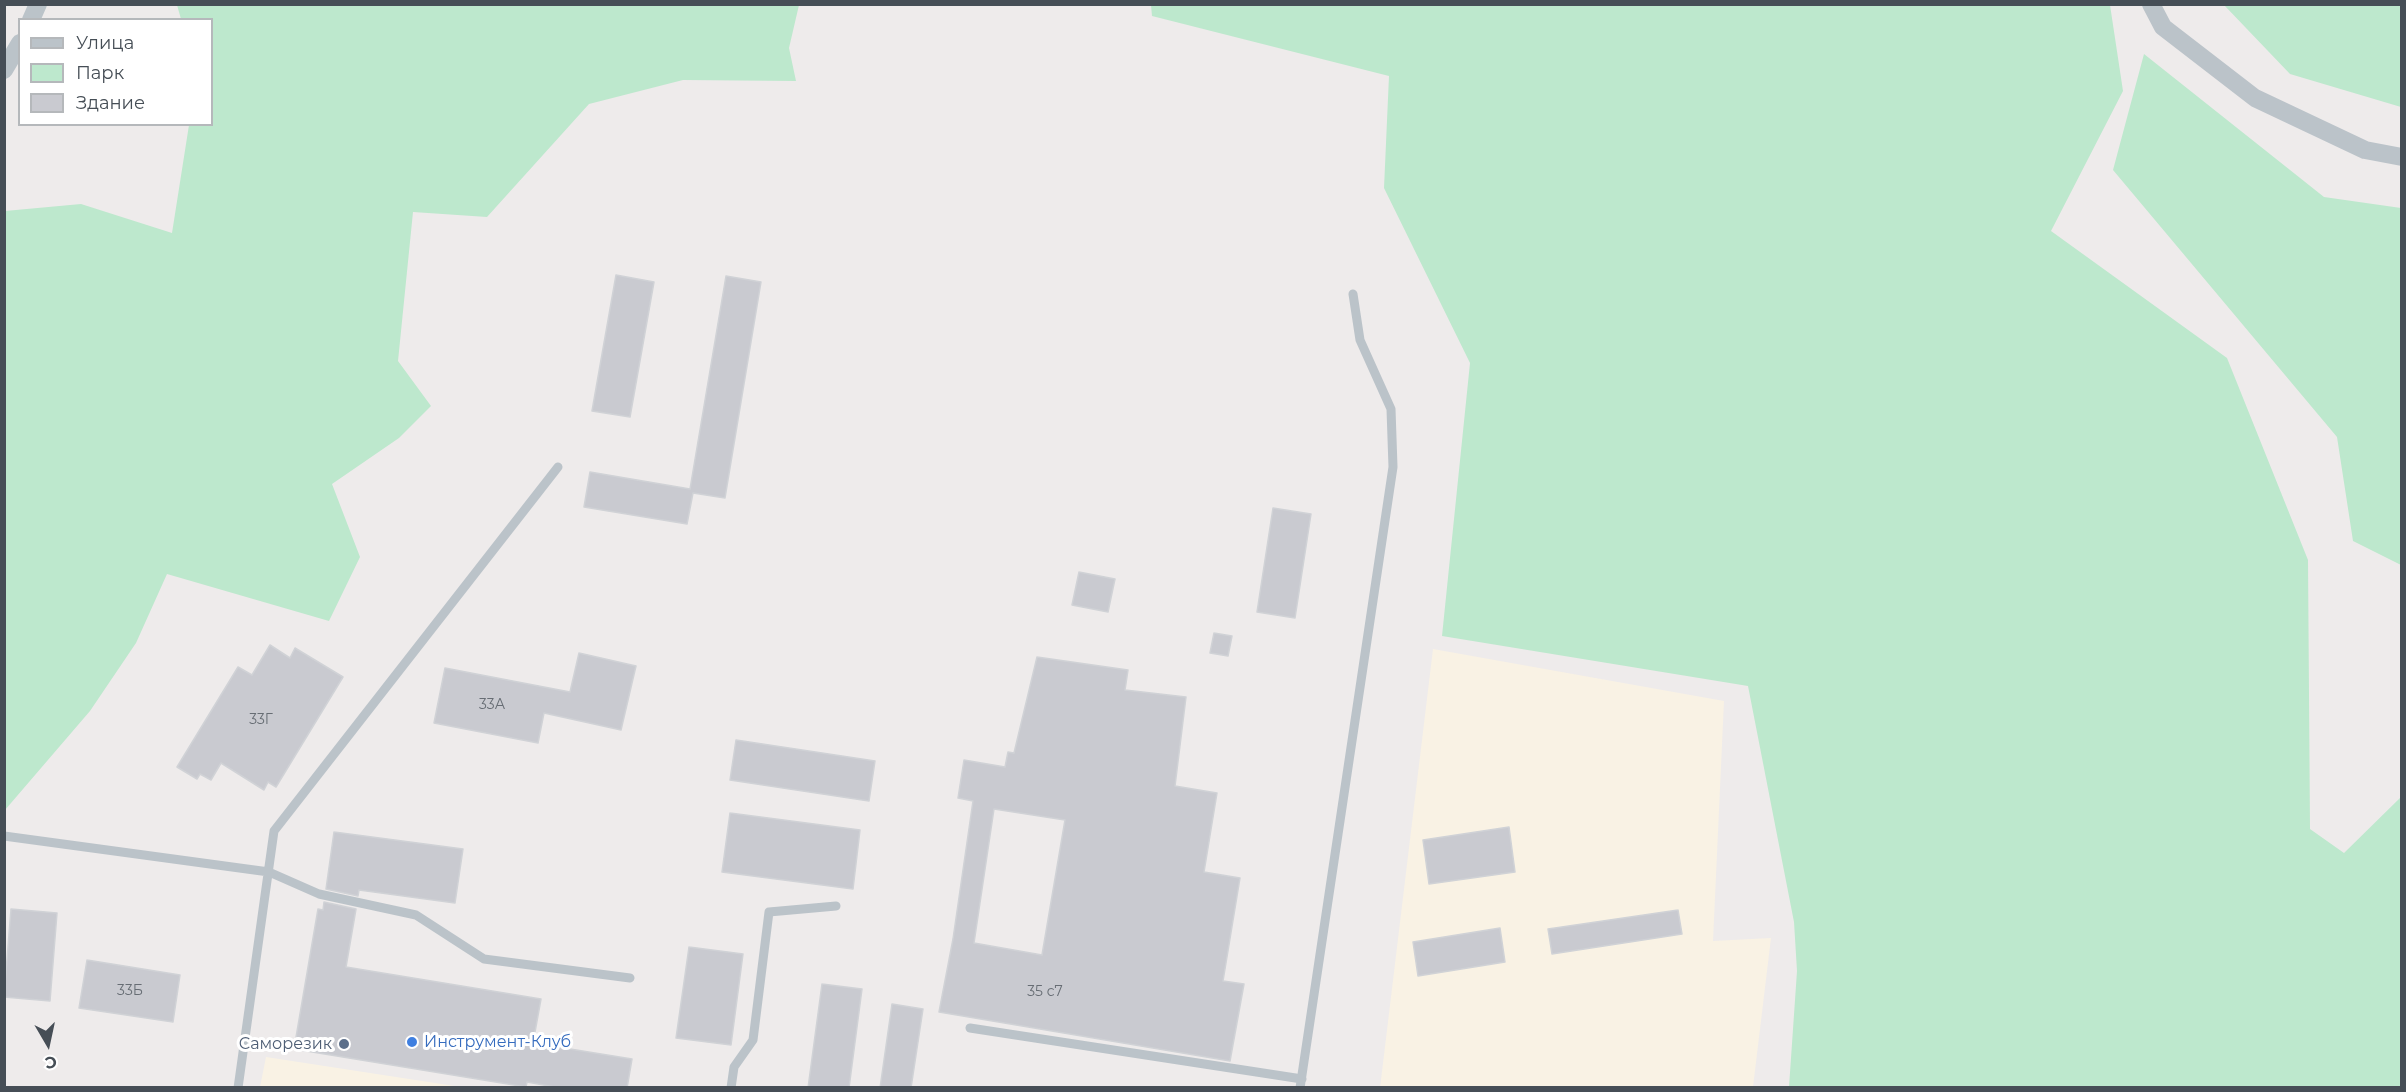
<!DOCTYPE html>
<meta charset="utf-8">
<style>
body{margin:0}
#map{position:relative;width:2406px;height:1092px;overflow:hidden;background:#eeebeb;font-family:Montserrat,sans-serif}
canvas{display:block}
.frame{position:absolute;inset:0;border:6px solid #464e56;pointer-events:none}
.legend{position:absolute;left:18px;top:18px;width:195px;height:108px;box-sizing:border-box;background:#fff;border:2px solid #b5b8bb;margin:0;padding:8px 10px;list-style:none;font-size:18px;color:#464e56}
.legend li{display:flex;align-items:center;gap:12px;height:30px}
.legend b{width:30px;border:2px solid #b5b8bb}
.north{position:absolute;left:18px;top:1014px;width:60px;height:60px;-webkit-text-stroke:4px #fff;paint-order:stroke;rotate:171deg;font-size:16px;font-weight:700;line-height:24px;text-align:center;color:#464e56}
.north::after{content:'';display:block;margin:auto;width:21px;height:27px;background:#464e56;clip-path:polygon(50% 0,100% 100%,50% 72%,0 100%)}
</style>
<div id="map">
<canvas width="2406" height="1092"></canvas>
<div class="frame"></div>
<ul class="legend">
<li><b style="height:8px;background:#bbc3c9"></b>Улица</li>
<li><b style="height:16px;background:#bde8cd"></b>Парк</li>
<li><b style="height:16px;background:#c9cad0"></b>Здание</li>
</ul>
<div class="north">С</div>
</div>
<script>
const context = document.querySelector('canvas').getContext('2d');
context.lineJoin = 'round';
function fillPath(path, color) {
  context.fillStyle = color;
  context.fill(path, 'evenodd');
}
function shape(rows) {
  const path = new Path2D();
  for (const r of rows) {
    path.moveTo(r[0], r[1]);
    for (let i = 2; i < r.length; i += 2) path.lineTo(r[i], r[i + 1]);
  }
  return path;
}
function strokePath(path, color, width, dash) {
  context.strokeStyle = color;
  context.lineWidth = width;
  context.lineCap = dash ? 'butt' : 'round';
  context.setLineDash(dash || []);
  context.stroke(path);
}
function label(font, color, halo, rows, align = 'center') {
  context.font = font + ' Montserrat,sans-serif';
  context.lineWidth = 6;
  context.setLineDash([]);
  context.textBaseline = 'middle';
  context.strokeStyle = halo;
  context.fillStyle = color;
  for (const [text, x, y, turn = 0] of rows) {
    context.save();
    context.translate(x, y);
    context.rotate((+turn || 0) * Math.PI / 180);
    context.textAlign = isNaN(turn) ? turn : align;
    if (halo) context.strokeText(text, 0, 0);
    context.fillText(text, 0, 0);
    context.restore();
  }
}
fillPath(shape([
 [1433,649,1724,701,1713,941,1771,938,1753,1087,1380,1088],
 [266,1057,461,1087,260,1087]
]), '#f9f2e4');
fillPath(shape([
 [177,5,799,5,789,48,796,81,683,80,589,104,487,217,413,212,398,361,431,406,399,438,332,484,360,557,329,621,167,574,136,643,90,711,5,810,5,211,81,204,172,233,189,125,212,124,212,20,181,19],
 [1151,5,2110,5,2123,91,2051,231,2227,358,2308,560,2310,829,2344,853,2401,797,2401,1087,1789,1087,1797,971,1794,922,1748,686,1442,636,1470,363,1384,188,1389,76,1152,16],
 [2224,5,2401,5,2401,107,2290,74],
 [2144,54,2324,197,2401,208,2401,565,2353,541,2337,437,2113,170]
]), '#bde8cd');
const building = shape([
 [616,275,654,282,630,417,592,411,616,275],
 [726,276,761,282,725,498,693,493,687,524,584,507,590,472,690,489,726,276],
 [1273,508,1311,514,1295,618,1257,612,1273,508],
 [1079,572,1115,579,1108,612,1072,605,1079,572],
 [1214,633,1232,636,1228,656,1210,653,1214,633],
 [270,645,290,658,295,648,343,677,276,787,268,782,264,790,221,763,211,780,200,774,197,779,177,767,238,667,252,675,270,645],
 [579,653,636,666,621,730,544,713,538,743,434,723,445,668,570,692,579,653],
 [1037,657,1128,670,1125,690,1186,697,1175,786,1217,793,1204,872,1240,878,1223,981,1244,984,1230,1061,939,1012,953,939,973,801,958,798,964,760,1005,767,1008,752,1014,753,1037,657],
 [994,809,1065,820,1042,955,974,943,994,809],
 [736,740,875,761,869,801,730,780,736,740],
 [730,813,860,830,853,889,722,872,730,813],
 [1509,827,1515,872,1429,884,1423,840,1509,827],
 [334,832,463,849,455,903,359,890,358,896,326,889,334,832],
 [324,902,356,909,346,967,541,999,533,1043,632,1059,627,1088,560,1088,527,1082,526,1087,294,1049,318,909,323,910,324,902],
 [11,909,57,913,50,1001,4,997,11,909],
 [1678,910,1682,934,1552,954,1548,929,1678,910],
 [1500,928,1505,962,1418,976,1413,942,1500,928],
 [689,947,743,954,731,1045,676,1038,689,947],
 [87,960,180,975,173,1022,79,1008,87,960],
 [822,984,862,989,849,1088,808,1088,822,984],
 [892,1004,923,1009,911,1088,880,1088,892,1004]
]);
fillPath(building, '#c9cad0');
strokePath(building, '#d0d2d6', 1.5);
strokePath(shape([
 [4,836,269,872,319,894,416,915,484,959,630,978],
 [970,1028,1302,1079],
 [238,1088,274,831,558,467],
 [731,1088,734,1067,753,1040,769,912,836,906],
 [1300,1088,1393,467,1391,409,1360,340,1353,294]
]), '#bbc3c9', 9);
strokePath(shape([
 [2151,4,2163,27,2255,98,2365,150,2402,157],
 [31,20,38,4],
 [4,70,20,43]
]), '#bbc3c9', 18);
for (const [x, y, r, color] of [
 [412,1042,6,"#3f7fe0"],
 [344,1044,6,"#5c6f8a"]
]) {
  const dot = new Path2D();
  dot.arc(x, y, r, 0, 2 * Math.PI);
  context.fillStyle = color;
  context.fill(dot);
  strokePath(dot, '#fff', 2);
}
label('14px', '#676d74', null, [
 ["33А",492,705],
 ["33Г",261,720],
 ["33Б",130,991],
 ["35 c7",1045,992]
]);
label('16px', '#366cbe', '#fff', [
 ["Инструмент-Клуб",424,1042]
], 'left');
label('16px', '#4e5e75', '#fff', [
 ["Саморезик",332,1044]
], 'right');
</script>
